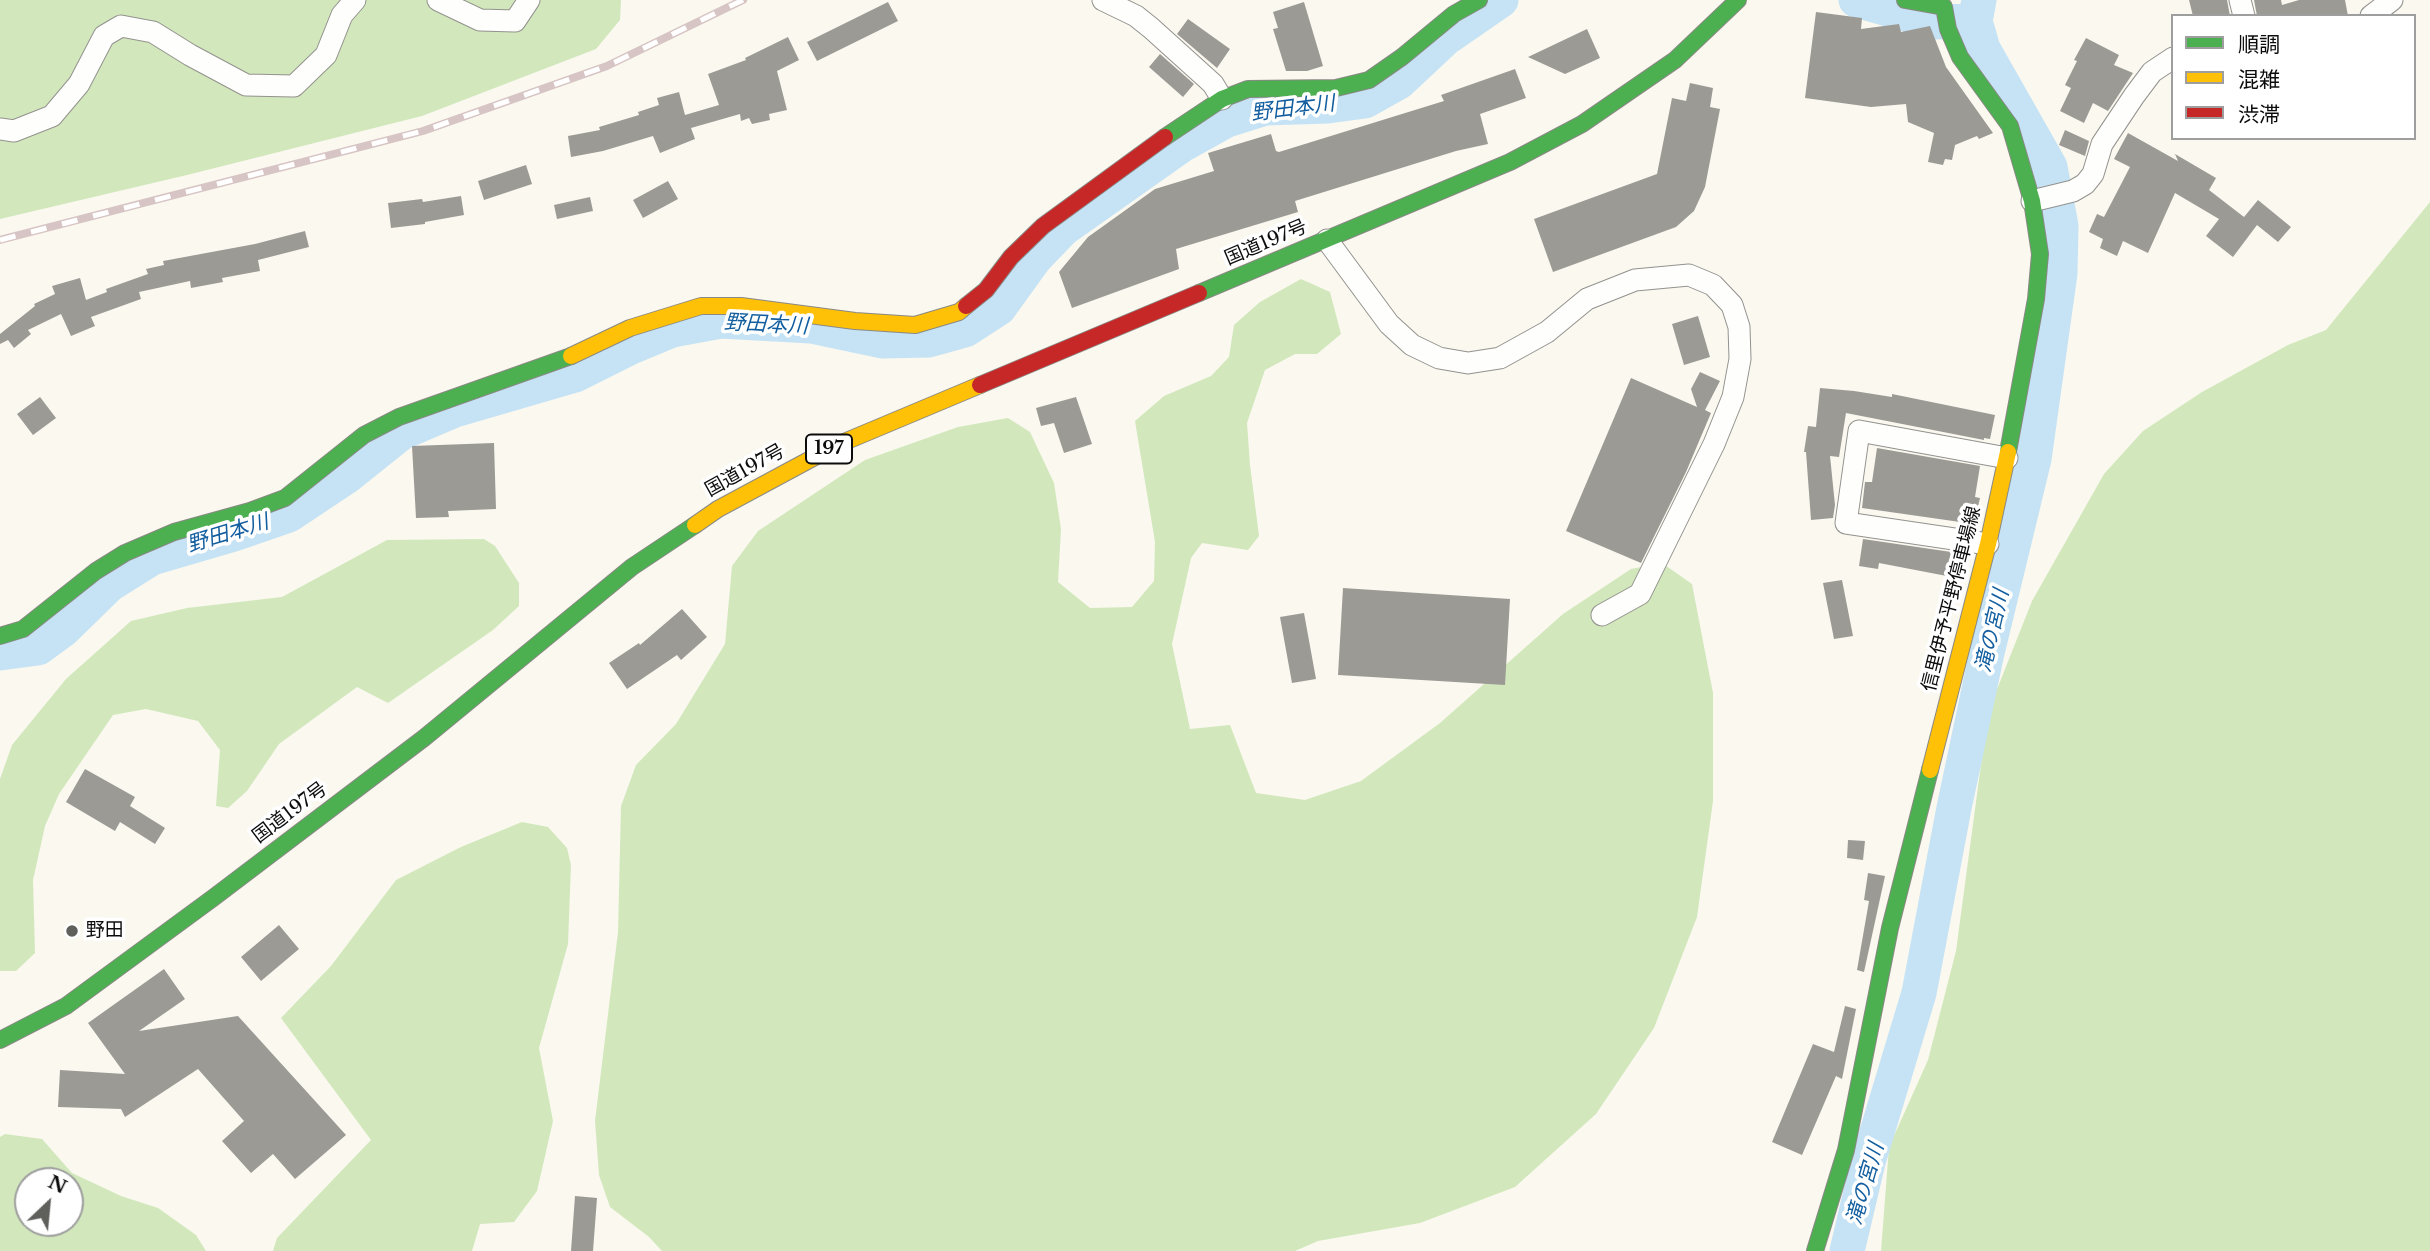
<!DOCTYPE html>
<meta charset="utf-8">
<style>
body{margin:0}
#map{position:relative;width:2430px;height:1251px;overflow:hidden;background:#faf8ef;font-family:"Libre Baskerville","Noto Sans JP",serif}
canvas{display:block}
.legend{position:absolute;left:2171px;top:14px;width:245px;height:126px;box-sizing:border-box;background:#fff;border:2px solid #9e9e9e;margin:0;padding:9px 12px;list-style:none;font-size:21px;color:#0c0c0c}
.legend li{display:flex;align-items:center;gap:14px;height:35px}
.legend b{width:35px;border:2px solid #9e9e9e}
.north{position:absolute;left:14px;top:1167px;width:70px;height:70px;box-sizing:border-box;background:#fff;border:2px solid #9e9e9e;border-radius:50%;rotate:26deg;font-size:19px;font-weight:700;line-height:28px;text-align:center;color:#0c0c0c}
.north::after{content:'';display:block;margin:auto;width:24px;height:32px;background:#5f5f5b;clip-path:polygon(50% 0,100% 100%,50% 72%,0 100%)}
</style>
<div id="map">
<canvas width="2430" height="1251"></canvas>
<ul class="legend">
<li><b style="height:9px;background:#4caf50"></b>順調</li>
<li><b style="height:9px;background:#ffc107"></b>混雑</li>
<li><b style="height:9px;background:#c62828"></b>渋滞</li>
</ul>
<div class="north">N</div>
</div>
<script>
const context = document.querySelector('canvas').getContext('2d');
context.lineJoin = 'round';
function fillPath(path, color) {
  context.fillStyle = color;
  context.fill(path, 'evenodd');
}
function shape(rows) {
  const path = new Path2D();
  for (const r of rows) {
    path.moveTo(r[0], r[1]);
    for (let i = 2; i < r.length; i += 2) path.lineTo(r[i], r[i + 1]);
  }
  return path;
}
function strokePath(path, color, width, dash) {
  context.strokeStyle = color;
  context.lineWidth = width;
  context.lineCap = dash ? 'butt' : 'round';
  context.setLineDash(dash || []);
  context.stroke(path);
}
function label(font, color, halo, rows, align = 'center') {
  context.font = font + ' "Libre Baskerville","Noto Sans JP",serif';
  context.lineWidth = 7;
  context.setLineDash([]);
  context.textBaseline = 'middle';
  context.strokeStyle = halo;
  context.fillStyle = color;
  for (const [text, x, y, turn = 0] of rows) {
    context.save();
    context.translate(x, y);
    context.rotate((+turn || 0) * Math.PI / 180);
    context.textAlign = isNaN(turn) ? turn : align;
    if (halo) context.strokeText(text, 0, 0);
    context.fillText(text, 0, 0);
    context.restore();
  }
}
fillPath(shape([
 [0,0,621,0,620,20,596,49,422,116,187,175,0,219],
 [2430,202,2430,1251,1881,1251,1889,1147,1928,1060,1956,951,1988,712,2032,601,2104,474,2143,431,2202,392,2288,345,2326,330],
 [1301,279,1330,292,1341,334,1317,354,1295,354,1265,370,1247,423,1250,465,1259,536,1248,550,1202,543,1191,558,1172,644,1190,729,1230,725,1256,793,1305,800,1361,781,1440,723,1563,614,1631,569,1662,563,1692,584,1713,693,1713,801,1697,917,1654,1028,1596,1114,1515,1187,1420,1223,1318,1241,1295,1251,662,1251,649,1237,610,1207,599,1175,595,1121,618,932,621,806,636,765,676,724,725,644,732,566,758,531,865,460,958,427,1008,418,1030,432,1054,483,1061,529,1058,582,1090,608,1132,607,1154,581,1155,542,1135,421,1164,396,1211,376,1229,357,1234,325,1260,302],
 [484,539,495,546,519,583,519,606,493,630,388,703,357,687,279,744,247,791,228,808,216,806,220,750,198,721,146,709,113,715,59,794,45,826,33,880,35,953,16,971,0,971,0,779,12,745,66,679,131,621,187,608,282,597,387,540],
 [522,822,548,827,567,848,571,865,568,944,539,1048,553,1121,537,1191,514,1222,480,1224,472,1251,273,1251,277,1238,371,1140,281,1018,331,966,396,880,461,847],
 [5,1134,42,1139,72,1173,121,1196,158,1208,196,1235,206,1251,0,1251,0,1137],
 [28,1181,70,1181,70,1223,28,1223]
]), '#d2e8bc');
strokePath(shape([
 [1856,0,1933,22,1975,21],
 [0,653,38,648,64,629,109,585,152,558,234,534,289,515,346,477,401,433,455,410,575,375,631,347,672,330,721,321,811,326,882,341,929,340,965,330,999,308,1035,258,1063,229,1182,145,1227,120,1265,108,1328,106,1365,101,1399,82,1446,38,1501,0],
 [1847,1251,1868,1162,1919,993,1954,808,1986,657,2034,459,2060,273,2061,226,2050,167,1983,49,1975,21,1979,0]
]), '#c5e3f5', 35);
fillPath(shape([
 [2189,0,2227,0,2230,16,2193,16],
 [2254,0,2281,0,2282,5,2299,0,2345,0,2348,16,2257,16],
 [888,2,898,21,817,61,807,42],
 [1304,2,1323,66,1307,71,1286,71,1273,29,1278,28,1273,12],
 [1816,12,1862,18,1861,29,1899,24,1901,32,1930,26,1946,67,1993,133,1979,139,1977,136,1955,145,1952,160,1945,159,1943,165,1928,162,1934,133,1908,122,1906,104,1871,107,1805,98],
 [1188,19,1230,49,1217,68,1177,34],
 [1587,29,1600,58,1565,74,1528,57],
 [788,37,799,60,777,71,787,110,769,114,770,120,752,124,749,118,741,121,740,114,691,128,695,139,660,153,653,136,603,151,571,157,568,136,600,130,599,127,639,115,638,112,659,105,657,98,679,92,685,115,719,105,708,74,746,60,745,58],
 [2086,38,2119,55,2114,65,2133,73,2108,111,2093,103,2084,123,2060,111,2071,88,2065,85,2077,61,2074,60],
 [1160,54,1194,84,1183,97,1149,67],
 [1515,69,1526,98,1480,114,1488,144,1456,151,1295,201,1298,212,1176,249,1179,269,1072,308,1059,272,1088,237,1155,189,1214,171,1208,153,1271,134,1276,151,1279,152,1444,101,1441,95],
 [1690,83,1713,88,1710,107,1720,109,1705,187,1694,211,1676,227,1553,272,1534,219,1657,174,1672,98,1686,101],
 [2065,130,2089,141,2085,156,2059,145],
 [2128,133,2178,161,2175,154,2216,178,2209,190,2244,217,2258,200,2291,227,2278,242,2257,225,2233,257,2206,236,2219,219,2175,193,2148,253,2123,241,2117,256,2100,248,2103,239,2089,232,2097,214,2104,217,2130,167,2114,159],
 [526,165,532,184,484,200,478,181],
 [668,181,678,199,643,218,633,200],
 [461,196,464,215,425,222,425,224,391,228,388,203,422,199,423,202],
 [590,197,593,211,557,219,554,205],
 [305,231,309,247,258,260,260,271,222,278,223,282,191,288,190,281,139,292,141,299,91,317,95,326,71,336,61,314,28,330,31,334,14,348,8,340,0,344,0,334,35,306,34,304,55,294,52,286,80,278,86,300,107,292,106,289,148,274,146,269,164,265,163,261,255,244],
 [1698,316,1710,357,1684,365,1672,324],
 [1700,372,1720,381,1705,410,1711,413,1686,472,1641,563,1566,531,1631,378,1697,407,1691,389],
 [1820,388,1854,391,1892,397,1892,394,1995,415,1990,439,1984,438,1984,440,1846,413,1839,457,1830,456,1835,505,1833,518,1811,520,1806,452,1804,452,1808,426,1816,427],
 [40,397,56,418,33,435,17,414],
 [1076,397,1092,444,1064,453,1054,423,1041,426,1036,408],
 [494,443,496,509,448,511,449,517,416,518,412,446],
 [1877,448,1980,466,1975,497,1980,498,1974,524,1862,508,1865,482,1872,482],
 [1863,539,1958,553,1952,577,1879,563,1878,569,1859,566],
 [1842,580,1853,636,1834,639,1823,583],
 [1343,588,1510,599,1505,685,1338,675],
 [682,609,707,637,681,660,677,655,627,689,609,663,639,643,640,645],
 [1304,613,1316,679,1292,683,1280,617],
 [85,769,135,797,130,806,165,828,155,844,120,822,115,831,66,802],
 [1848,840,1865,841,1863,860,1847,858],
 [1868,873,1885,876,1864,972,1857,970,1869,901,1864,900],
 [279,925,299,949,261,981,241,957],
 [164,969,185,999,139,1031,238,1016,346,1135,295,1179,273,1154,251,1173,222,1141,244,1121,198,1069,125,1117,121,1109,58,1107,60,1070,125,1074,88,1023],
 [1845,1006,1856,1009,1842,1079,1836,1076,1802,1155,1772,1142,1813,1044,1834,1052],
 [575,1196,597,1198,593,1251,571,1251]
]), '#9c9a95');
const street = shape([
 [438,0,480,20,515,21,529,0],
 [1103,0,1136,16,1151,28,1213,84,1222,99],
 [2240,0,2244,16],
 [2371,16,2392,0],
 [0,129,14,131,52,116,79,84,104,36,121,26,153,32,190,55,246,85,294,86,326,55,342,15,355,0],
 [2032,201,2073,191,2085,184,2093,174,2102,144,2134,96,2152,72,2173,58],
 [1327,240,1389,324,1412,345,1439,358,1468,363,1500,358,1547,332,1587,299,1635,280,1689,275,1713,285,1732,305,1739,327,1740,359,1733,397,1714,444,1640,594,1602,615],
 [1988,544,1846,523,1859,431,2007,458]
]);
const fast = shape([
 [1905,0,1944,7,1948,29,1960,57,2010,126,2032,201,2040,254,2036,299,2008,452],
 [1165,137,1222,99,1248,89,1336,88,1369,80,1402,57,1454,14,1479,0],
 [1199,293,1510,162,1582,124,1675,60,1738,0],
 [0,636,23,629,96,571,125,553,174,532,250,511,285,498,364,435,399,417,571,356],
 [0,1040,66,1006,213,898,424,738,632,567,695,525],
 [1815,1251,1846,1150,1890,928,1930,770]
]);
const slow = shape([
 [571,356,630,328,701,306,741,306,855,321,915,325,959,312,966,306],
 [695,525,718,509,837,445,980,385],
 [1930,770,1988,544,2008,452]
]);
const jam = shape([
 [966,306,986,290,1011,257,1043,226,1165,137],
 [980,385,1199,293]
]);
strokePath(street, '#93928e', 23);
strokePath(fast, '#8a8985', 18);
strokePath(slow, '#8a8985', 18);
strokePath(jam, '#8a8985', 18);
strokePath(street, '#fefefd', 21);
strokePath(fast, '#4caf50', 16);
strokePath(slow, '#ffc107', 16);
strokePath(jam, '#c62828', 16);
const rail = shape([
 [0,240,423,131,607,66,743,0]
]);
strokePath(rail, '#d7c4c4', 8);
strokePath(rail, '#fff', 5, [16]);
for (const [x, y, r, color] of [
 [72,931,7,"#5f5f5b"]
]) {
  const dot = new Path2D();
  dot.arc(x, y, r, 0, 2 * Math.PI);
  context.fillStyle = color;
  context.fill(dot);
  strokePath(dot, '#fff', 2.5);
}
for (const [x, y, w] of [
 [829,449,46]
]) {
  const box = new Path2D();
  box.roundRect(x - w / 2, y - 14.5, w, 29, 5);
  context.fillStyle = '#fff';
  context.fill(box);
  strokePath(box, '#0c0c0c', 2);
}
label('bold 18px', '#0c0c0c', null, [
 ["197",829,449]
]);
label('19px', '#0c0c0c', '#fff', [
 ["国道197号",1266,243,-23],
 ["国道197号",745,471,-29],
 ["信里伊予平野停車場線",1952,599,-76],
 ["国道197号",290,813,-37]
]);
label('19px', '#0c0c0c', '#fff', [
 ["野田",86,931]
], 'left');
label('italic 21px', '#135e9f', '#fff', [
 ["野田本川",1293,109,-7],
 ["野田本川",766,325,3],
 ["野田本川",228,534,-17],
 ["滝の宮川",1993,631,-77],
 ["滝の宮川",1866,1184,-74]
]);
</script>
